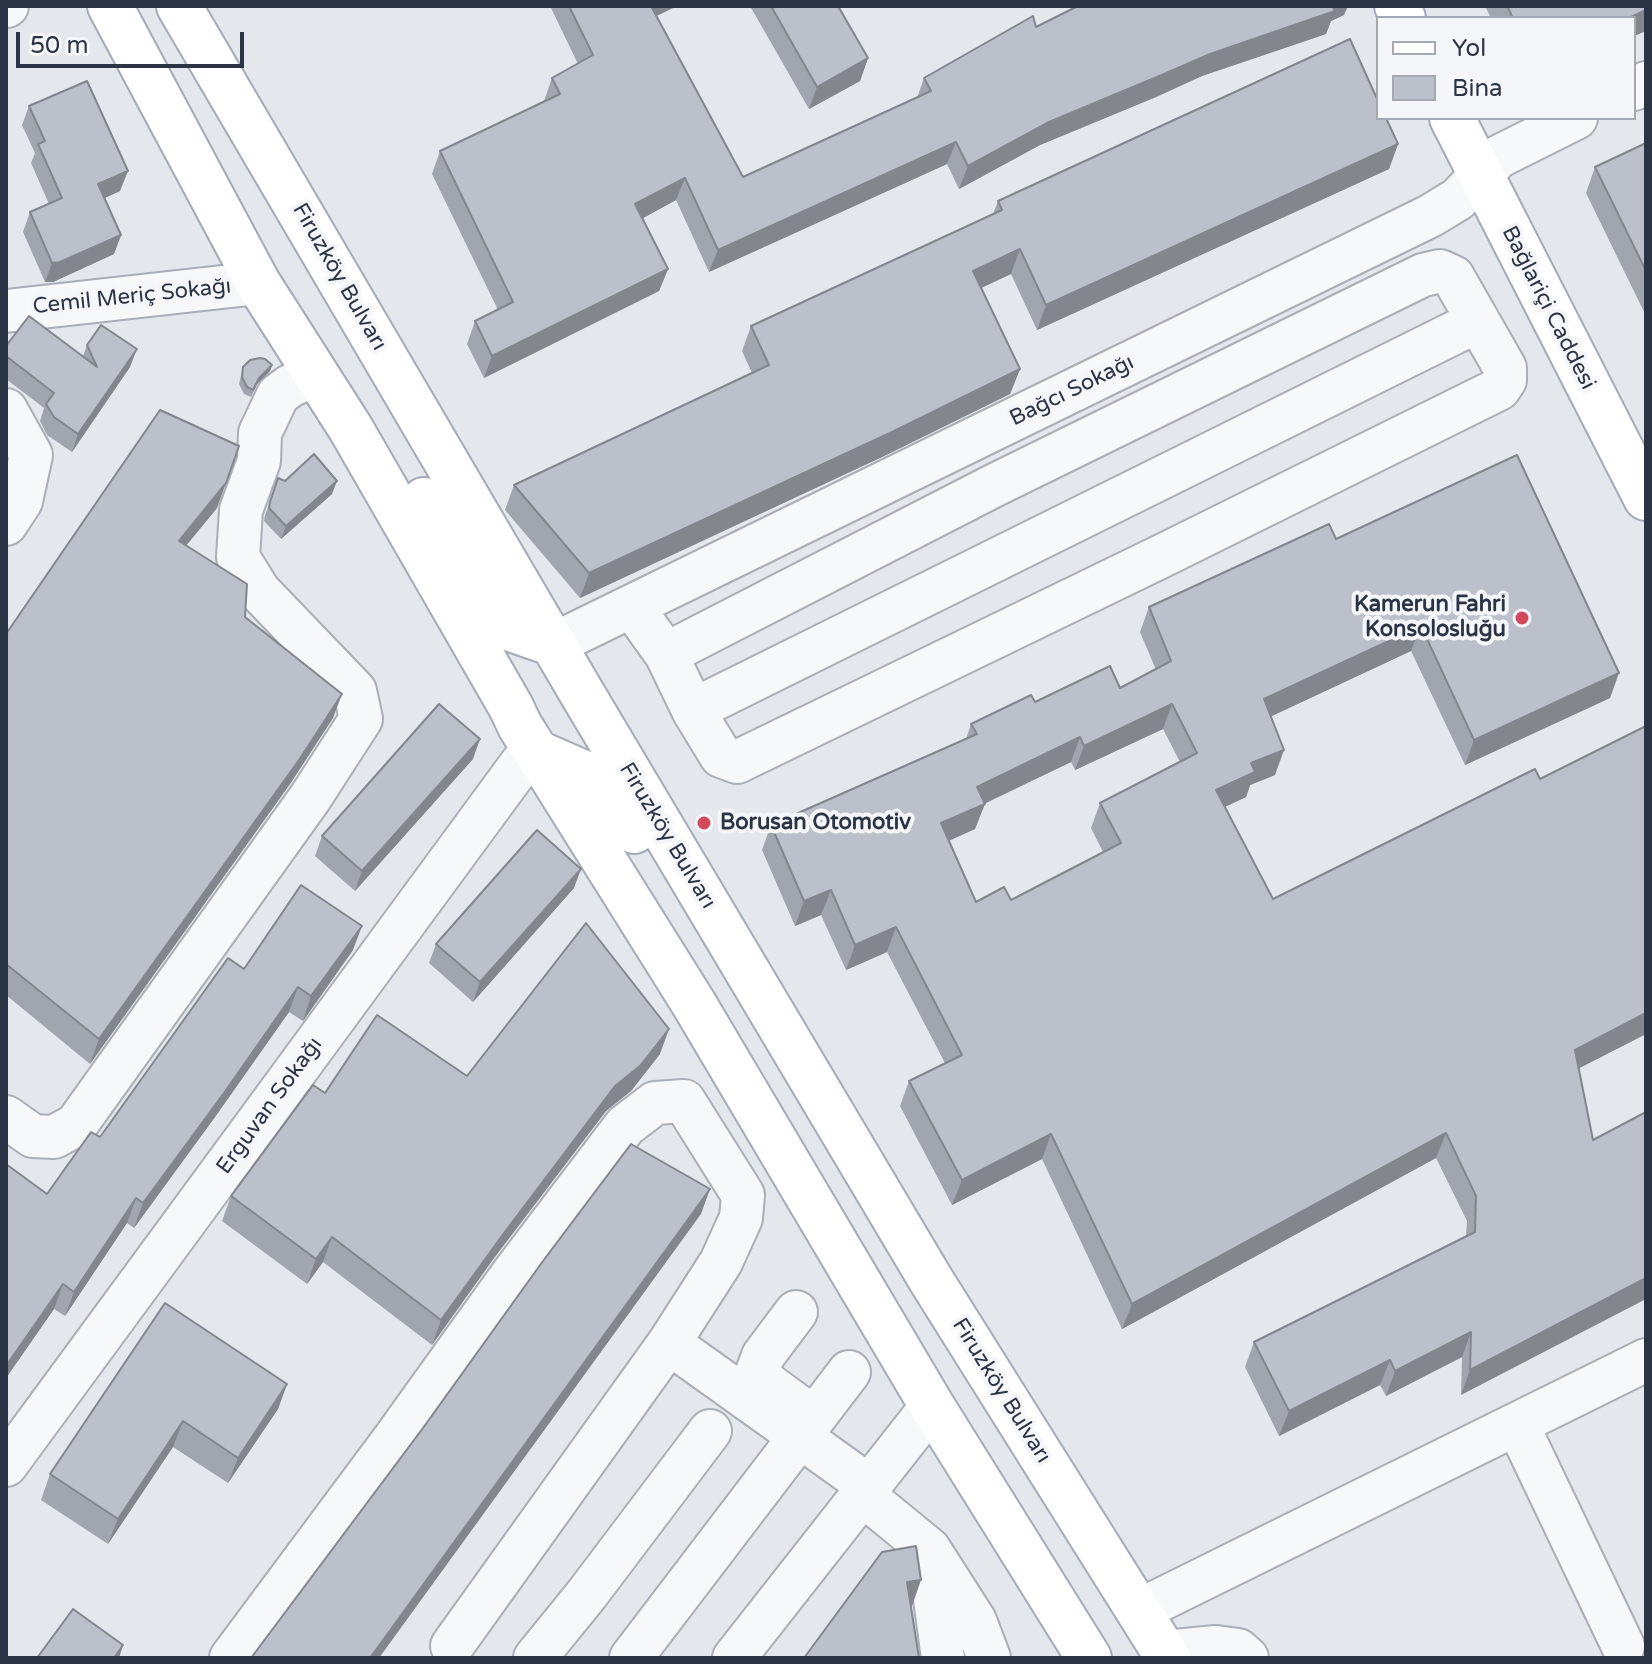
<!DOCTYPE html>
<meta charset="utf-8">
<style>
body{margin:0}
#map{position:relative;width:1652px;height:1664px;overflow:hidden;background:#e4e7ec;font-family:"Varela Round",sans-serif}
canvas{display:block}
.frame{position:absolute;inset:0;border:8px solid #2b3445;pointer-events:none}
.legend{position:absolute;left:1376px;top:16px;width:260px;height:104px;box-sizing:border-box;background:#f4f6f9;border:2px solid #a4a8b1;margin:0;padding:10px 14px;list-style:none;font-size:24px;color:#2b3445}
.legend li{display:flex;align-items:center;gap:16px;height:40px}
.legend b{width:40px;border:2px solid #a4a8b1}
.scale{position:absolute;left:16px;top:32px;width:228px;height:36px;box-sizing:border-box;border:4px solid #2b3445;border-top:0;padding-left:10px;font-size:24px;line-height:28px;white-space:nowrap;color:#2b3445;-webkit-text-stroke:6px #f4f6f9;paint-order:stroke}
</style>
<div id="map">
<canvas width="1652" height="1664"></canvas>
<div class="frame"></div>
<ul class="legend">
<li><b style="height:10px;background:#fff"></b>Yol</li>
<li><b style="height:22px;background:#bbc0ca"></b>Bina</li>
</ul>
<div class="scale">50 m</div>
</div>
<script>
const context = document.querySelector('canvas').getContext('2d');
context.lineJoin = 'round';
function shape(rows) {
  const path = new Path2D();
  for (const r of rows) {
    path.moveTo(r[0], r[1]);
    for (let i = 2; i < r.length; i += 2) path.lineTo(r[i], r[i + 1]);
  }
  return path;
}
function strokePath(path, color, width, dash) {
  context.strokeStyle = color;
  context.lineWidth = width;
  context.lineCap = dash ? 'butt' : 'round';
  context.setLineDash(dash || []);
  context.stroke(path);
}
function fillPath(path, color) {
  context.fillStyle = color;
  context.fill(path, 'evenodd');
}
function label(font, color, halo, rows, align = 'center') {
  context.font = font + ' "Varela Round",sans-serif';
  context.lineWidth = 8;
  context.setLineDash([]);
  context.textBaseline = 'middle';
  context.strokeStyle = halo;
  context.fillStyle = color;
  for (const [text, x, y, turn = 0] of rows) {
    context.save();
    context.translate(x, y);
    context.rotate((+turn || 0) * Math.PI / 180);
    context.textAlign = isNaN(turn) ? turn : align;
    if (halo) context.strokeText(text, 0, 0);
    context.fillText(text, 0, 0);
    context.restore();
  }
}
const minor = shape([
 [6,6,7,6],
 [1634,89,1646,83],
 [6,311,258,283],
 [6,410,31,455,21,501,6,524],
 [636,604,643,622,666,654,693,710,721,756,737,762,1166,554,1499,389,1505,380,1505,368,1453,277,1440,271,1423,275,995,485,666,654],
 [554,644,1430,216,1458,199,1498,157,1576,118],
 [693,710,1478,321],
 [6,1117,33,1136,54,1137,76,1125,310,798,361,719,355,691,259,591,238,557,241,510,259,461,260,433,278,395,290,386,316,374],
 [796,1312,763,1356,757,1372,769,1385,799,1407],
 [669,1343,869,1486],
 [1517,1424,1623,1646],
 [6,1465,521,764,538,753],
 [863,1495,929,1549,975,1621,989,1658],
 [930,1562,943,1658],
 [1138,1611,1646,1360],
 [1164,1652,1216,1647,1238,1650,1247,1658],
 [231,1658,394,1439,514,1272,625,1126,655,1103,684,1101,743,1195,741,1218,721,1262,669,1343,452,1646],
 [535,1658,587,1594,710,1431],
 [631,1658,849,1372],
 [734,1658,932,1406]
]);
const major = shape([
 [110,6,258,283,351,429,511,707,520,726,694,1004,932,1406,1089,1658],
 [179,6,583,695,931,1280,1168,1658],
 [1397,6,1403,18],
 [1452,118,1646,498],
 [424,500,493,612,511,629,554,644],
 [538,753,595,778,620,805,634,831]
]);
strokePath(minor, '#a9aeb7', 46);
strokePath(major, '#a3abb8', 48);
strokePath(minor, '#f7f8fa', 42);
strokePath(major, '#fff', 44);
fillPath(shape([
 [550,6,677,6,656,16,743,177,917,98,924,78,1036,27,1344,15,1331,21,1326,34,1202,76,1156,97,1040,145,959,189,947,164,709,272,676,200,643,218,668,269,659,291,484,378,467,344,475,321,498,310,432,174,440,151,544,101,552,78,578,64],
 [750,6,838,6,868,58,860,81,809,109],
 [1485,6,1646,6,1646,31,1634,36,1634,18,1491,18],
 [29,106,120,191,105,198,121,235,114,254,53,282,45,282,23,232,30,212,49,204,31,163,35,153,22,125],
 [1646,143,1646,316,1586,193,1595,167],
 [1398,144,1389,169,1037,330,1011,274,981,288,1020,369,1010,394,882,457,580,598,505,510,514,485,752,373,742,351,751,326,993,214,998,201],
 [87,345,130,367,72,452,47,435,40,421,44,408,6,379,6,346,83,356],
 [272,365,270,371,257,384,251,397,244,394,239,384,243,367],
 [285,481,332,494,281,539,264,521,265,515,270,502],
 [217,508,186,546,245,617,333,718,290,784,90,1064,6,995,6,634],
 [1336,539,1610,698,1465,765,1411,651,1271,716,1275,775,1250,785,1246,797,1225,807,1273,899,1540,779,1646,726,1646,1034,1579,1068,1593,1140,1461,1395,1462,1357,1386,1396,1380,1385,1279,1436,1245,1367,1254,1342,1466,1236,1467,1221,1436,1158,1122,1329,1042,1159,952,1205,900,1106,909,1081,945,1063,887,952,846,970,821,915,795,926,762,850,771,825,966,739,971,724,1035,702,1120,688,1156,670,1140,632,1149,607],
 [1163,729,1180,762,1100,803,1091,828,1103,852,1011,900,976,902,949,841,975,829,984,804,1071,762,1075,770],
 [473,759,355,891,315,856,322,836],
 [574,888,473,1002,429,963,436,944],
 [353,950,303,1021,289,1012,215,1117,134,1228,127,1223,65,1316,54,1309,6,1378,6,1164,47,1194,100,1137,244,969],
 [660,1054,631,1091,606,1111,494,1258,432,1345,323,1262,307,1284,222,1221,231,1196,325,1093],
 [165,1303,287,1384,278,1409,228,1483,173,1447,108,1544,41,1500,50,1474]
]), '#a1a5ae');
fillPath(shape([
 [647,6,677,6,640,24],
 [1330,6,1348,6,1344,15,1331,21,1326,34,1202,76,1156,97,1040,145,959,189,968,166,1049,122,1210,54],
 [1646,10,1646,31,1634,36,1634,18,1629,18],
 [868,58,860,81,809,109,817,87],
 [956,142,947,164,709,272,718,250],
 [1398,144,1389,169,1037,330,1046,305],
 [128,171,120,191,91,204,98,184],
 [685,178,676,200,627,227,635,204],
 [121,235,114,254,53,282,45,282,52,263],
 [1020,249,1011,274,964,296,973,271],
 [668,269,659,291,484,378,492,356],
 [137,349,130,367,72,452,78,434],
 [272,365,270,371,257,384,251,397,259,378],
 [1020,369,1010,394,882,457,580,598,589,573],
 [337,481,332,494,281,539,286,526],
 [226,483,217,508,170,565,179,541],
 [1421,626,1411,651,1255,724,1264,699],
 [1619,673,1610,698,1465,765,1474,740],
 [342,694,333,718,290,784,90,1064,99,1039],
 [1172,704,1163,729,1075,770,1084,746],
 [1080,737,1071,762,973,809,985,804,975,829,932,848,941,823,977,787],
 [480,739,473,759,355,891,362,871],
 [1284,750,1275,775,1250,785,1246,797,1207,815,1216,790,1251,763],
 [581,869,574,888,473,1002,480,982],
 [831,890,821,915,795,926,804,901],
 [362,926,353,950,303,1021,311,996],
 [896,927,887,952,846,970,855,945],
 [298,987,289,1012,215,1117,134,1228,143,1203],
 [1646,1013,1646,1034,1566,1075,1575,1050],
 [669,1029,660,1054,631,1091,606,1111,494,1258,432,1345,441,1320,504,1233,615,1086],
 [1446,1133,1436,1158,1122,1329,1132,1304],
 [1051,1134,1042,1159,952,1205,962,1180],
 [710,1189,701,1214,379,1658,370,1658],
 [136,1198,127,1223,65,1316,74,1292],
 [332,1237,323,1262,307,1284,316,1259],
 [1646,1278,1646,1299,1461,1395,1470,1370],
 [63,1284,54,1309,6,1378,6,1366],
 [1471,1332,1462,1357,1386,1396,1395,1371],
 [1390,1360,1380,1385,1279,1436,1289,1411],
 [287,1384,278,1409,228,1483,238,1458],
 [183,1421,173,1447,108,1544,118,1519],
 [921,1580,912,1606,898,1608,907,1582],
 [123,1645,119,1658,114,1658]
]), '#83868d');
const building = shape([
 [569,6,651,6,743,177,931,91,924,78,1033,16,1036,27,1078,6,1332,6,1335,11,1210,54,1164,74,1049,122,968,166,956,142,718,250,685,178,635,204,668,269,492,356,475,321,513,302,440,151,560,94,552,78,593,55,569,6],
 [771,6,838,6,868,58,817,87,771,6],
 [1507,6,1646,6,1646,10,1629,18,1513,18,1507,6],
 [1350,39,1378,101,1378,118,1386,118,1398,144,1046,305,1020,249,973,271,1020,369,892,432,589,573,514,485,769,365,751,326,1002,210,998,201,1350,39],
 [87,81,128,171,98,184,121,235,60,262,52,263,30,212,62,198,38,144,45,141,29,106,87,81],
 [1646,143,1646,271,1595,167,1646,143],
 [29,316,97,367,87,345,101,325,137,349,78,434,54,417,46,404,54,393,6,356,6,346,29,316],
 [260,358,265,359,272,365,259,378,253,390,247,387,242,377,243,367,250,360,260,358],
 [160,410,239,446,226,483,179,541,247,584,245,617,342,694,299,760,99,1039,6,964,6,634,160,410],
 [314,454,337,481,286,526,269,508,270,502,278,478,285,481,314,454],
 [1517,455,1619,673,1474,740,1421,626,1264,699,1284,750,1251,763,1255,772,1216,790,1273,899,1535,769,1540,779,1646,726,1646,1013,1575,1050,1593,1140,1646,1112,1646,1278,1470,1370,1471,1332,1395,1371,1390,1360,1289,1411,1254,1342,1475,1232,1476,1196,1446,1133,1132,1304,1051,1134,962,1180,909,1081,962,1055,896,927,855,945,831,890,804,901,771,825,977,734,971,724,1031,695,1035,702,1110,666,1120,688,1171,661,1149,607,1329,524,1336,539,1517,455],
 [1172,704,1197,753,1100,803,1121,843,1011,900,1004,887,976,902,941,823,985,804,977,787,1080,737,1084,746,1172,704],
 [439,704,480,739,362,871,322,836,439,704],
 [537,830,581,869,480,982,436,944,537,830],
 [301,885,362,926,311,996,298,987,224,1093,143,1203,136,1198,74,1292,63,1284,6,1366,6,1164,47,1194,91,1132,100,1137,228,958,244,969,301,885],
 [586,923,669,1029,640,1066,615,1086,504,1233,441,1320,332,1237,316,1259,231,1196,313,1085,325,1093,377,1015,467,1076,586,923],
 [631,1144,710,1189,370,1658,251,1658,423,1428,543,1261,631,1144],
 [165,1303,287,1384,238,1458,183,1421,118,1519,50,1474,165,1303],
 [916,1546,921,1580,907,1582,919,1658,804,1658,882,1552,916,1546],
 [73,1609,123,1645,114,1658,37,1658,73,1609]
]);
fillPath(building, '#bbc0ca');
strokePath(building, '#83868d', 2);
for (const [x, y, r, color] of [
 [1522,618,8,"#d1495b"],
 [704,823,8,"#d1495b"]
]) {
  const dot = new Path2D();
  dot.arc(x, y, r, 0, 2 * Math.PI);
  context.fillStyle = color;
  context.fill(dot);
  strokePath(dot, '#f4f6f9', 3);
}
label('22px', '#2b3445', '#f4f6f9', [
 ["Firuzköy Bulvarı",339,277,60],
 ["Cemil Meriç Sokağı",132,297,-6],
 ["Bağlariçi Caddesi",1548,308,63],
 ["Bağcı Sokağı",1072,391,-26],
 ["Firuzköy Bulvarı",667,836,59],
 ["Erguvan Sokağı",270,1106,-54],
 ["Firuzköy Bulvarı",1001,1391,58]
]);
label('bold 22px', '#2b3445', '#f4f6f9', [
 ["Kamerun Fahri",1506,605],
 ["Konsolosluğu",1506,630],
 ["Borusan Otomotiv",720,823,"left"]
], 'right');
</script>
